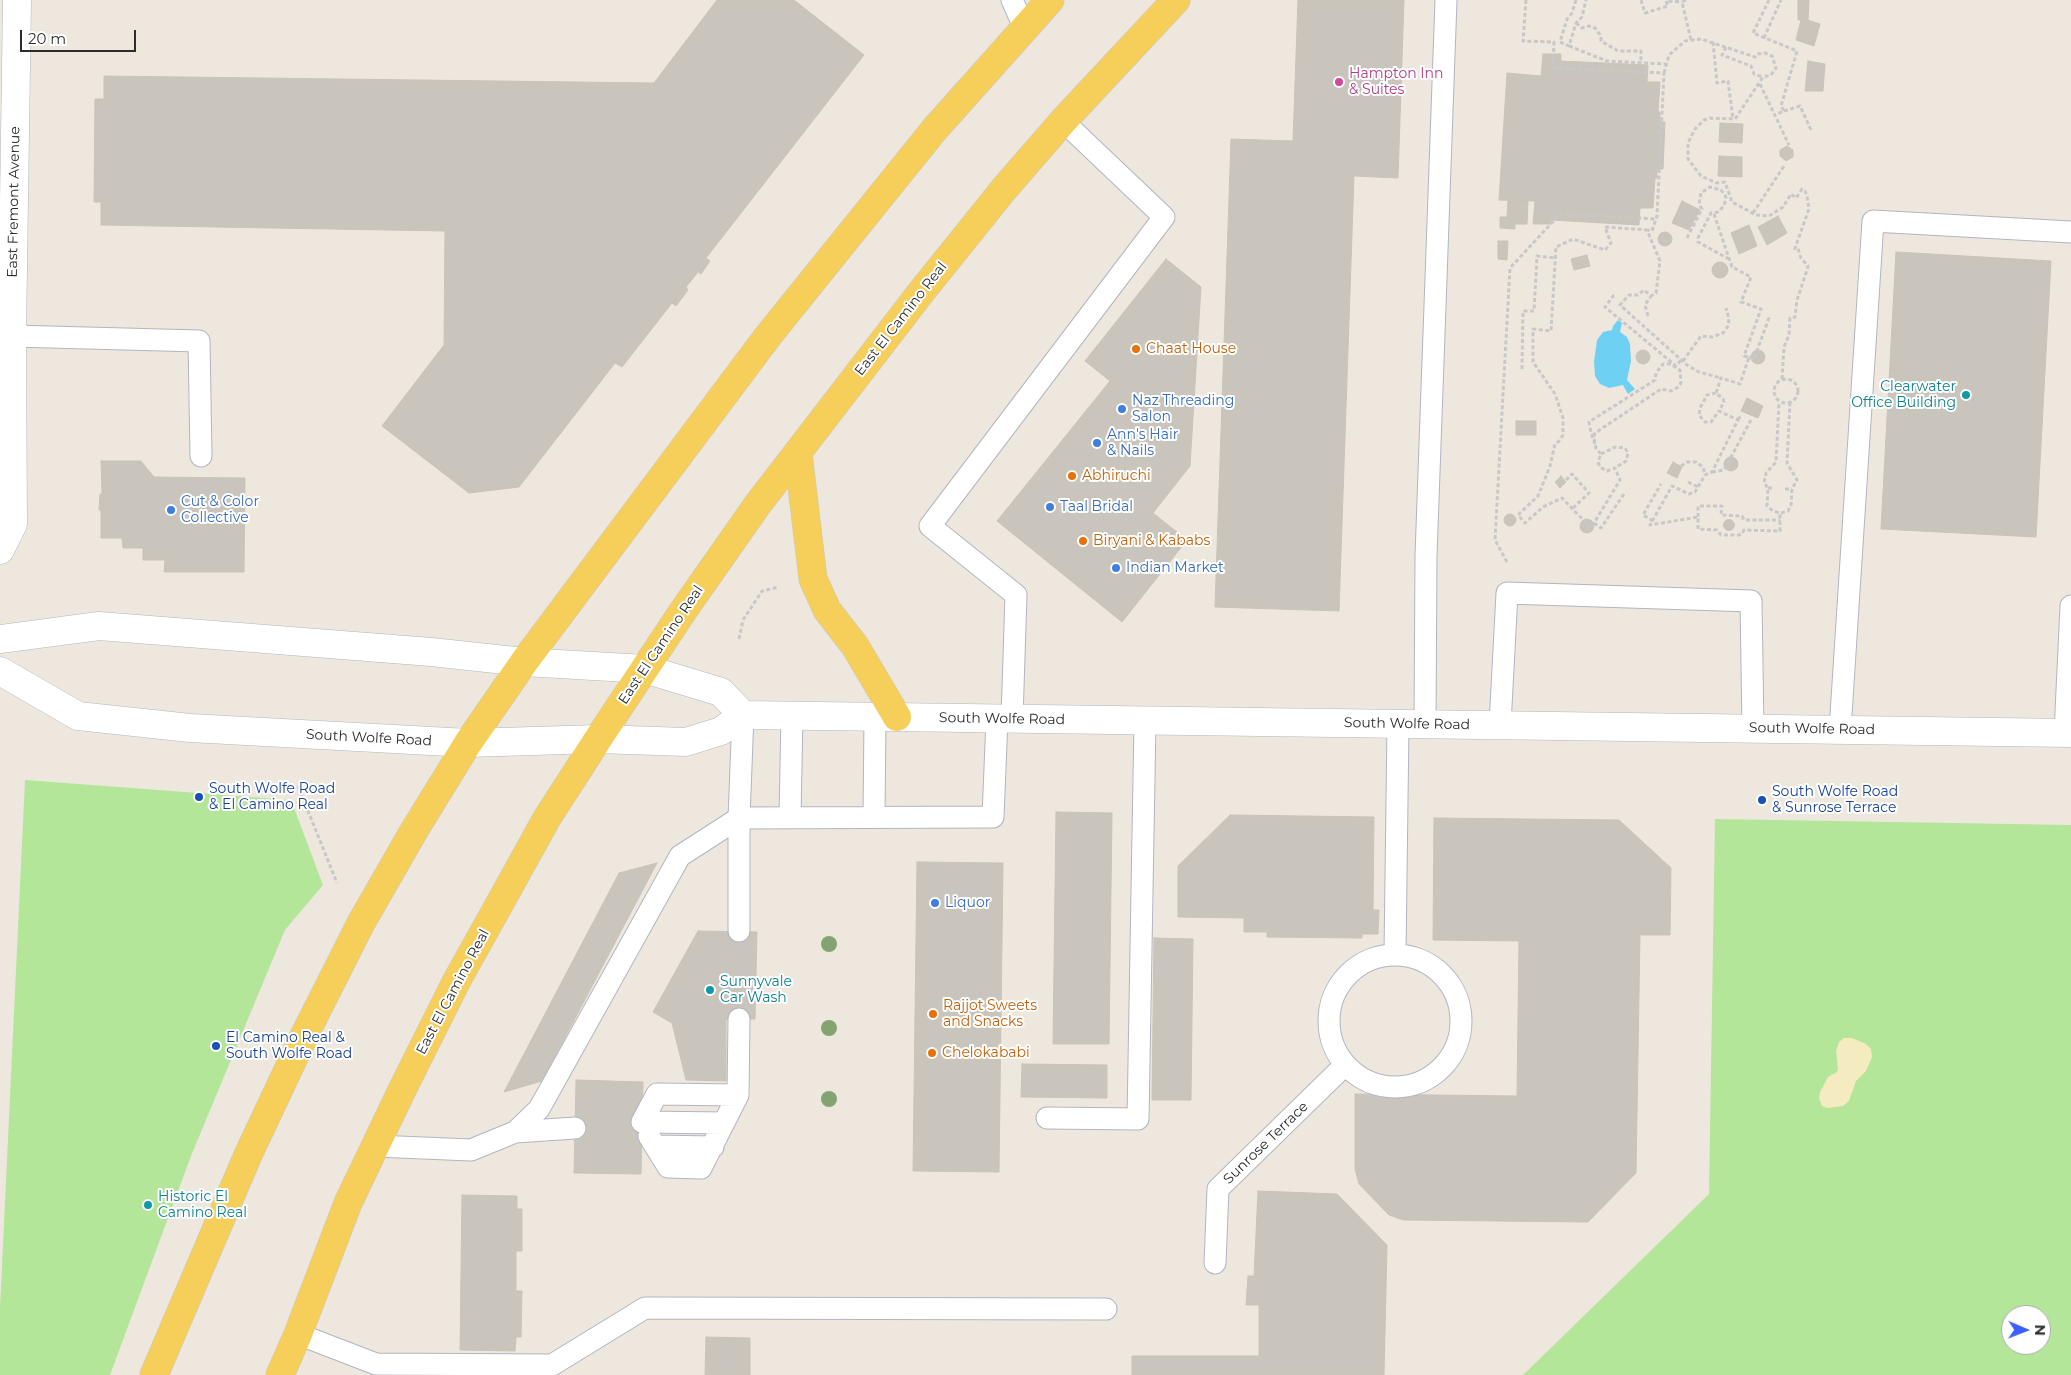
<!DOCTYPE html>
<style>
body{margin:0}
#map{position:relative;width:2071px;height:1375px;overflow:hidden;background:#eee7de;font-family:Montserrat,sans-serif}
canvas{display:block}
.north{position:absolute;left:2001px;top:1305px;width:50px;height:50px;box-sizing:border-box;background:#fff;border:1px solid #ababab;border-radius:50%;rotate:91deg;font-size:14px;font-weight:700;line-height:20px;text-align:center;color:#2c2c2c}
.north::after{content:'';display:block;margin:auto;width:18px;height:22px;background:#3a61ff;clip-path:polygon(50% 0,100% 100%,50% 72%,0 100%)}
.scale{position:absolute;left:20px;top:30px;width:116px;height:22px;box-sizing:border-box;border:2px solid #2c2c2c;border-top:0;padding-left:6px;font-size:15px;line-height:18px;white-space:nowrap;color:#2c2c2c;-webkit-text-stroke:4px #fff;paint-order:stroke}
</style>
<div id="map">
<canvas width="2071" height="1375"></canvas>
<div class="north">N</div>
<div class="scale">20 m</div>
</div>
<script>
const context = document.querySelector('canvas').getContext('2d');
context.lineJoin = 'round';
function fillPath(path, color) {
  context.fillStyle = color;
  context.fill(path, 'evenodd');
}
function shape(rows) {
  const path = new Path2D();
  for (const r of rows) {
    if (r.length === 3) {
      path.moveTo(r[0] + r[2], r[1]);
      path.arc(r[0], r[1], r[2], 0, 2 * Math.PI);
      continue;
    }
    path.moveTo(r[0], r[1]);
    for (let i = 2; i < r.length; i += 2) path.lineTo(r[i], r[i + 1]);
  }
  return path;
}
function strokePath(path, color, width, dash) {
  context.strokeStyle = color;
  context.lineWidth = width;
  context.lineCap = dash ? 'butt' : 'round';
  context.setLineDash(dash || []);
  context.stroke(path);
}
function label(font, color, halo, rows, align = 'center') {
  context.font = font + ' Montserrat,sans-serif';
  context.lineWidth = 4;
  context.setLineDash([]);
  context.textBaseline = 'middle';
  context.strokeStyle = halo;
  context.fillStyle = color;
  for (const [text, x, y, turn = 0] of rows) {
    context.save();
    context.translate(x, y);
    context.rotate((+turn || 0) * Math.PI / 180);
    context.textAlign = isNaN(turn) ? turn : align;
    if (halo) context.strokeText(text, 0, 0);
    context.fillText(text, 0, 0);
    context.restore();
  }
}
fillPath(shape([
 [25,780,291,800,323,885,285,930,191,1156,110,1375,0,1375,0,1308],
 [1715,819,2071,825,2071,1375,1523,1375,1709,1194],
 [2011,1315,2041,1315,2041,1345,2011,1345]
]), '#b4e699');
fillPath(shape([
 [1844,1038,1852,1038,1866,1044,1871,1049,1872,1057,1866,1071,1856,1081,1849,1101,1843,1106,1828,1108,1822,1106,1819,1098,1820,1092,1828,1077,1837,1072,1838,1069,1836,1051,1839,1042]
]), '#f4ebc0');
fillPath(shape([
 [1618,320,1622,323,1620,332,1627,337,1630,344,1631,361,1627,380,1635,389,1628,394,1623,385,1609,388,1600,384,1595,376,1594,362,1597,340,1603,332,1612,330,1613,326]
]), '#6ed1f3');
const building = shape([
 [717,0,794,0,864,55,706,258,710,261,701,274,698,272,686,287,688,290,676,306,672,303,622,367,615,363,519,487,469,493,382,426,444,345,445,231,101,225,101,202,94,202,95,99,104,99,104,76,654,83,717,0],
 [1298,0,1404,0,1398,178,1354,176,1339,611,1215,607,1231,139,1293,141,1298,0],
 [1798,0,1809,0,1808,20,1820,24,1814,46,1796,40,1801,20,1798,20,1798,0],
 [1543,54,1561,54,1561,61,1648,65,1647,82,1660,82,1658,112,1660,112,1660,122,1665,122,1663,169,1657,169,1657,178,1655,178,1653,208,1640,208,1639,225,1551,220,1551,224,1533,224,1535,201,1499,200,1507,73,1541,76,1543,54],
 [1808,61,1825,64,1823,91,1805,91,1808,61],
 [1720,123,1743,124,1742,143,1719,142,1720,123],
 [1787,146,1793,150,1793,157,1786,161,1780,156,1780,150,1787,146],
 [1719,156,1742,157,1742,177,1718,176,1719,156],
 [1508,200,1528,201,1527,224,1515,224,1515,229,1500,228,1500,217,1507,217,1508,200],
 [1682,201,1700,210,1689,230,1672,223,1682,201],
 [1778,216,1787,233,1767,245,1758,227,1778,216],
 [1749,225,1757,246,1739,254,1731,233,1749,225],
 [1665,239,7],
 [1498,241,1508,241,1507,260,1498,259,1498,241],
 [1896,252,2051,261,2036,537,1881,529,1896,252],
 [1587,255,1590,266,1574,270,1571,259,1587,255],
 [1166,259,1201,287,1190,466,1153,513,1187,540,1122,622,997,521,1110,381,1085,361,1166,259],
 [1720,270,8],
 [1643,357,7],
 [1758,357,7],
 [1747,398,1763,406,1758,418,1741,411,1747,398],
 [1516,421,1536,421,1536,435,1516,435,1516,421],
 [1731,464,7],
 [101,461,141,461,154,477,245,478,244,572,164,572,165,560,143,560,143,548,123,548,122,538,101,538,101,510,99,510,100,494,102,494,101,461],
 [1673,462,1682,467,1677,478,1667,473,1673,462],
 [1561,476,1566,482,1560,488,1555,482,1561,476],
 [1510,520,6],
 [1587,526,7],
 [1729,525,5.5],
 [1056,812,1112,813,1109,1044,1053,1044,1056,812],
 [1230,815,1374,817,1373,910,1379,910,1378,934,1362,934,1362,938,1267,937,1267,932,1244,932,1244,918,1178,917,1178,866,1230,815],
 [1434,818,1619,820,1671,868,1670,935,1640,935,1636,1173,1588,1222,1403,1220,1389,1215,1359,1184,1355,1169,1355,1094,1517,1096,1519,941,1433,940,1434,818],
 [917,862,1003,863,999,1172,913,1171,917,862],
 [657,863,542,1081,504,1092,619,873,657,863],
 [698,931,757,932,755,1019,726,1019,726,1081,686,1080,672,1023,653,1012,698,931],
 [1154,938,1193,939,1191,1100,1152,1100,1154,938],
 [1022,1064,1107,1065,1107,1098,1021,1097,1022,1064],
 [576,1080,643,1082,641,1174,574,1173,576,1080],
 [1258,1191,1337,1194,1387,1245,1384,1375,1132,1375,1132,1356,1259,1356,1259,1305,1246,1305,1248,1276,1254,1276,1258,1191],
 [462,1195,517,1196,517,1209,522,1209,522,1251,516,1251,516,1291,522,1291,521,1337,516,1337,515,1351,460,1350,462,1195],
 [706,1337,750,1338,750,1375,705,1375,706,1337]
]);
fillPath(building, '#c9c5bc');
strokePath(building, '#cac3b7', 1);
const lane = shape([
 [1012,0,1024,27],
 [12,336,199,341,201,456],
 [1012,719,1016,595,930,526,1164,217,1063,121],
 [1425,724,1426,556,1446,0],
 [1500,725,1507,593,1751,601,1753,729],
 [1840,730,1873,221,2071,232],
 [2065,733,2071,606],
 [790,817,792,716],
 [874,817,875,717],
 [739,931,739,818,743,715],
 [1395,955,1398,724],
 [1395,1021,66],
 [1047,1118,1138,1119,1145,721],
 [642,1122,657,1094,738,1095,739,1019],
 [642,1122,724,1123],
 [515,1132,539,1109,680,856,739,818,993,817,997,719],
 [649,1136,655,1146,713,1147],
 [375,1146,471,1150,515,1132,575,1128],
 [655,1146,668,1167,701,1168,738,1095],
 [1215,1263,1218,1189,1345,1065],
 [298,1334,376,1364,552,1365],
 [552,1365,645,1308,1106,1309]
]);
const secondary = shape([
 [0,550,13,524,12,336,17,0],
 [0,639,99,626,431,652,524,662,645,669,721,692,743,715],
 [0,671,78,716,190,728,468,743,598,739,686,742,721,731,743,715,2071,733]
]);
const primary = shape([
 [798,453,813,579,827,610,855,646,897,717],
 [154,1375,248,1155,303,1038,361,923,415,829,468,743,524,662,768,336,934,130,1050,0],
 [280,1375,298,1334,348,1203,403,1088,456,982,505,894,547,818,598,739,683,611,758,504,922,291,1004,189,1063,121,1176,0]
]);
strokePath(lane, '#b2b5c0', 23);
strokePath(secondary, '#b2b5c0', 29);
strokePath(primary, '#c8c8c8', 29);
strokePath(shape([
 [1526,0,1523,41,1554,42,1553,68,1664,73,1657,216,1652,231,1647,230,1660,261,1656,293,1651,296],
 [1576,0,1572,13,1567,19,1560,42,1569,46,1576,23,1582,17,1586,0],
 [1641,0,1645,13,1668,6,1666,1,1682,2],
 [1686,0,1682,2,1691,40],
 [1769,0,1753,33,1797,51,1781,106,1784,111,1774,115],
 [1576,23,1582,28,1589,26,1595,28,1601,36,1601,41,1618,51,1641,51,1641,63],
 [1764,38,1781,0],
 [1713,42,1717,83,1728,81,1733,119],
 [1569,46,1607,61,1666,64],
 [1726,47,1722,55,1751,66,1754,74,1763,77],
 [1664,73,1669,55,1685,41,1701,39,1755,57,1757,54,1765,53,1772,56,1776,68,1771,75,1763,77,1735,119,1710,118,1704,120,1695,129,1688,143,1688,159,1701,176,1717,183,1725,182,1732,202,1756,215,1769,216,1783,207,1791,194,1796,198,1802,189,1805,191,1807,196,1809,209,1794,251],
 [1760,84,1789,145],
 [1784,111,1800,106,1812,132],
 [1753,213,1784,166],
 [1714,214,1732,267,1751,277,1741,302,1761,309,1744,356,1749,357,1740,384,1721,378,1716,393,1723,399,1724,402,1719,411,1738,420,1712,472,1705,475,1695,492,1689,494,1672,486,1650,525,1698,517,1698,529,1717,530,1721,535,1739,535,1742,534,1744,530,1780,531,1780,513,1773,511,1767,506,1768,488,1764,483,1766,473,1776,462,1779,402],
 [1687,238,1702,209,1699,204,1701,193,1710,187,1721,190,1726,197,1724,206,1718,212,1711,213,1698,238,1698,242,1729,259],
 [1614,295,1605,307,1676,366,1681,360],
 [1648,316,1645,305,1651,296,1644,290,1638,295,1629,295,1620,305,1687,365,1699,372,1721,378],
 [1749,357,1754,359,1770,315],
 [1683,361,1701,336,1712,337,1723,333,1728,326,1729,319,1726,308],
 [1522,369,1523,311,1534,311,1537,256,1555,258],
 [1786,391,12],
 [1782,379,1784,347,1789,335,1790,318,1795,317,1797,300,1807,270,1808,266,1801,258,1797,246],
 [1716,393,1707,395,1700,408,1699,415,1705,422,1711,422,1719,411],
 [1738,420,1741,415],
 [1595,444,1591,433,1589,422,1655,380,1656,373,1663,364,1670,364,1680,370,1681,383,1677,388,1671,391,1661,389,1595,433,1594,437,1596,449,1601,454,1598,462,1600,467,1607,471,1615,468,1620,480,1591,528,1562,498,1543,507,1525,523,1518,515,1538,496,1550,466,1555,444,1559,441,1563,435,1563,418,1555,394,1533,362,1533,329,1551,331,1556,247,1573,239,1605,250,1611,243,1605,227,1647,230],
 [1601,454,1615,447,1625,448,1628,453,1626,461,1615,468],
 [1681,466,1687,462,1696,462,1703,467,1705,475],
 [1712,472,1724,470,1752,418],
 [1566,480,1572,474,1589,493,1572,509],
 [1688,482,1698,487],
 [1768,488,1774,488],
 [1785,489,1792,489],
 [1781,513,1788,511,1791,505,1792,489,1797,480,1787,463,1790,403],
 [1698,517,1698,506,1722,506,1721,515,1742,516,1744,520,1780,520],
 [1653,521,1643,515,1661,484],
 [1594,523,1601,528,1624,494],
 [1507,562,1495,540,1510,268,1560,214,1656,219],
 [739,639,743,620,762,591,779,587],
 [298,786,337,883]
]), '#c8c8c8', 3, [4, 2.5]);
strokePath(lane, '#fff', 21);
strokePath(secondary, '#fff', 28);
strokePath(primary, '#f6cf5b', 28);
context.fillStyle = '#83a471';
for (const [x, y] of [
 [829,944],
 [829,1028],
 [829,1099]
]) {
  context.beginPath();
  context.arc(x, y, 8, 0, 2 * Math.PI);
  context.fill();
}
for (const [x, y, r, color] of [
 [1339,82,5,"#d1479c"],
 [1136,349,5,"#e8710a"],
 [1966,395,5,"#0f9aa8"],
 [1122,409,5,"#3f7fe0"],
 [1097,443,5,"#3f7fe0"],
 [1072,476,5,"#e8710a"],
 [1050,507,5,"#3f7fe0"],
 [171,510,5,"#3f7fe0"],
 [1083,541,5,"#e8710a"],
 [1116,568,5,"#3f7fe0"],
 [199,797,5,"#1a4fb4"],
 [1762,800,5,"#1a4fb4"],
 [935,903,5,"#3f7fe0"],
 [710,990,5,"#0f9aa8"],
 [933,1014,5,"#e8710a"],
 [216,1046,5,"#1a4fb4"],
 [932,1053,5,"#e8710a"],
 [148,1205,5,"#0f9aa8"]
]) {
  const dot = new Path2D();
  dot.arc(x, y, r, 0, 2 * Math.PI);
  context.fillStyle = color;
  context.fill(dot);
  strokePath(dot, '#fff', 2);
}
label('14px', '#b23c85', '#fff', [
 ["Hampton Inn",1349,74],
 ["& Suites",1349,90]
], 'left');
label('14px', '#2c2c2c', '#fff', [
 ["East Fremont Avenue",14,202,-89],
 ["East El Camino Real",901,319,-52],
 ["East El Camino Real",661,645,-56],
 ["South Wolfe Road",1002,719,1],
 ["South Wolfe Road",1407,724,1],
 ["South Wolfe Road",1812,729,1],
 ["South Wolfe Road",369,738,3],
 ["East El Camino Real",453,992,-62],
 ["Sunrose Terrace",1266,1143,-44]
]);
label('14px', '#c56008', '#fff', [
 ["Chaat House",1146,349],
 ["Abhiruchi",1082,476],
 ["Biryani & Kababs",1093,541],
 ["Rajjot Sweets",943,1006],
 ["and Snacks",943,1022],
 ["Chelokababi",942,1053]
], 'left');
label('14px', '#0d838f', '#fff', [
 ["Clearwater",1956,387,"right"],
 ["Office Building",1956,403,"right"],
 ["Sunnyvale",720,982],
 ["Car Wash",720,998],
 ["Historic El",158,1197],
 ["Camino Real",158,1213]
], 'left');
label('14px', '#366cbe', '#fff', [
 ["Naz Threading",1132,401],
 ["Salon",1132,417],
 ["Ann's Hair",1107,435],
 ["& Nails",1107,451],
 ["Cut & Color",181,502],
 ["Collective",181,518],
 ["Taal Bridal",1060,507],
 ["Indian Market",1126,568],
 ["Liquor",945,903]
], 'left');
label('14px', '#164399', '#fff', [
 ["South Wolfe Road",209,789],
 ["& El Camino Real",209,805],
 ["South Wolfe Road",1772,792],
 ["& Sunrose Terrace",1772,808],
 ["El Camino Real &",226,1038],
 ["South Wolfe Road",226,1054]
], 'left');
</script>
